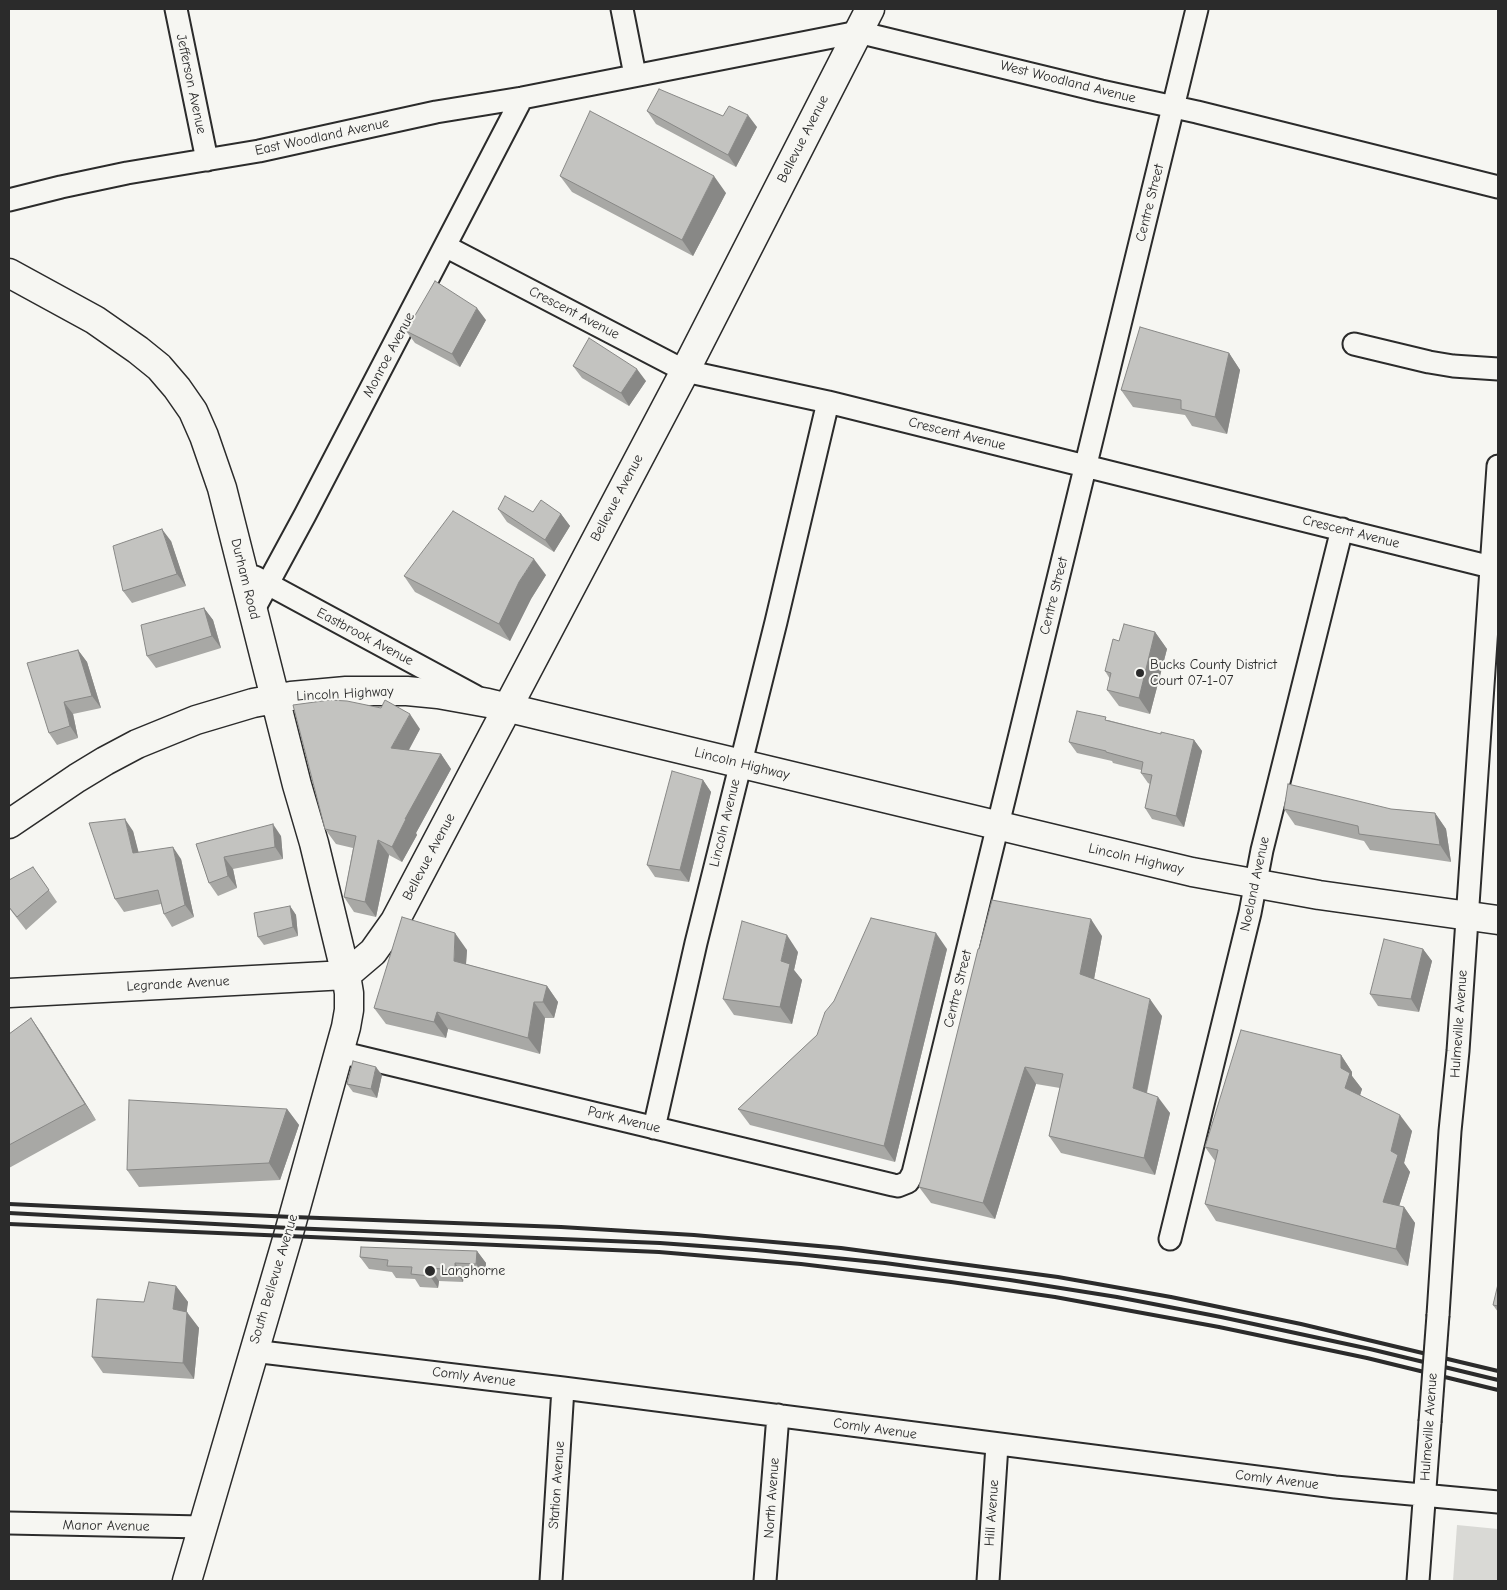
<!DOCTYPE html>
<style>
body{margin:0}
#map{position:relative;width:1507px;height:1590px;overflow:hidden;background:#f6f6f2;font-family:"Comic Neue",sans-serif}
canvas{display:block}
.frame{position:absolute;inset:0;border:10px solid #2b2b2b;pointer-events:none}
</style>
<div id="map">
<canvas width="1507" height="1590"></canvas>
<div class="frame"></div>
</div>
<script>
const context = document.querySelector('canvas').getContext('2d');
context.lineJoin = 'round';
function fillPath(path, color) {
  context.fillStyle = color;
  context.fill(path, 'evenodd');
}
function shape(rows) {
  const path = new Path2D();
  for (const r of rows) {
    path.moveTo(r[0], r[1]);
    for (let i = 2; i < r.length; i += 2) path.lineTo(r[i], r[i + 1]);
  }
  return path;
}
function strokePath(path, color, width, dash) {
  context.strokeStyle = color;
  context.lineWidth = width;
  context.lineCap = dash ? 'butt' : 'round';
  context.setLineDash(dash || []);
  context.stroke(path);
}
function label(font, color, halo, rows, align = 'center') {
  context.font = font + ' "Comic Neue",sans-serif';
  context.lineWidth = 4;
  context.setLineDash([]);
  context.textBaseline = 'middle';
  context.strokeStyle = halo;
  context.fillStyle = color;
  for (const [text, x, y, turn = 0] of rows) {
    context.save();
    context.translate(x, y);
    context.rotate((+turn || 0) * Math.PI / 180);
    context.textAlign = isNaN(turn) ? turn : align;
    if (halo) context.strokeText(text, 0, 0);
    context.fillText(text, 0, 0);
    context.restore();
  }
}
fillPath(shape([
 [1457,1525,1498,1529,1498,1581,1453,1581]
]), '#d9d9d5');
const minor = shape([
 [176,9,207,160],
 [622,9,635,75],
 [9,200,61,187,127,173,259,151,436,112,522,98,858,32,1101,91,1197,112,1498,187],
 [445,246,685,371,828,402,1491,567],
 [1354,344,1429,362,1453,366,1498,369],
 [255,577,475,696],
 [253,611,305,515,522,98],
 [339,1052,893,1185,898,1186,908,1182,913,1173,1197,9],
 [654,1128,696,943,776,622,828,402],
 [1170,1239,1250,913,1262,850,1342,529],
 [1438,1315,1450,1131,1458,1051,1498,466],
 [253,1351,563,1388,1335,1487,1498,1502],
 [9,1523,202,1527],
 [551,1581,563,1388],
 [765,1581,778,1415],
 [988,1581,997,1445],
 [1418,1581,1430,1422]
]);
const major = shape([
 [9,273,95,320,138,350,159,367,177,388,193,411,204,436,222,488,297,785,314,843,346,975,349,993,349,1010,346,1027,288,1236,187,1581],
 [9,824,77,778,105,761,137,744,196,720,253,703,291,696,346,691,407,691,438,694,488,703,1192,872,1319,895,1498,920],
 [346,975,373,952,395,921,685,371,870,9],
 [9,993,346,975]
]);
strokePath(minor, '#2b2b2b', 25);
strokePath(major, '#2b2b2b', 31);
strokePath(minor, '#f6f6f2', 21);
strokePath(major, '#f6f6f2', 28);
strokePath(shape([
 [9,1204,293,1217,561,1227,694,1235,841,1248,1058,1277,1171,1297,1301,1324,1498,1371],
 [9,1213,290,1228,660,1243,756,1250,885,1263,1010,1280,1117,1297,1221,1317,1370,1349,1498,1380],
 [9,1224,659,1252,801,1264,951,1282,1055,1297,1219,1327,1367,1358,1498,1390]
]), '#2b2b2b', 4);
const minorBridge = shape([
 [1430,1422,1438,1315]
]);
strokePath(minorBridge, '#2b2b2b', 25, []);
strokePath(minorBridge, '#f6f6f2', 21);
fillPath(shape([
 [647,111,723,116,757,127,736,167,656,124],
 [560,176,726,193,693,256,572,192],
 [486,320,460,367,415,343,406,331],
 [1229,353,1240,370,1227,434,1192,426,1185,415,1133,407,1121,390],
 [573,366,646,381,629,406,582,378],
 [498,509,561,514,570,526,554,552,507,522],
 [171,541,186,586,132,603,123,591],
 [546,575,531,599,510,641,415,592,404,576],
 [204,608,213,620,221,648,156,668,147,656],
 [1155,632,1167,649,1150,714,1119,706,1107,690,1110,679,1105,671,1119,641],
 [78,650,87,662,101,708,73,714,78,738,57,745,49,733],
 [1108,720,1161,734,1194,740,1202,751,1184,827,1152,819,1145,808,1150,784,1148,783,1141,773,1141,770,1113,763,1112,761,1077,753,1069,742],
 [420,729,409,750,441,754,451,769,416,833,417,835,402,862,389,855,376,917,354,912,344,897,353,848,336,844,325,829],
 [703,780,711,792,689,882,655,877,647,865],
 [1284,809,1391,809,1435,813,1446,829,1451,862,1370,850,1364,841,1295,825],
 [133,831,138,852,181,859,194,917,172,927,164,914,161,904,124,912,115,899],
 [281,836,283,859,233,869,237,888,218,896,209,883,196,844],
 [33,867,57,902,26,930,9,908,9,880],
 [290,906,296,915,298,936,264,945,258,937],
 [1102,936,1094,979,1162,1016,1147,1093,1170,1113,1155,1175,1061,1153,1049,1136,1060,1088,1036,1084,995,1219,931,1203,919,1187,979,949],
 [947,949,895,1162,750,1125,738,1109,817,1035],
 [1423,949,1432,961,1419,1012,1378,1006,1370,994],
 [467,950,466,964,547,986,558,1002,554,1018,545,1018,540,1054,448,1029,446,1038,386,1024,374,1008],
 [798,952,794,970,802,980,792,1024,734,1015,723,999],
 [31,1018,42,1034,96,1120,9,1168,9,1034],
 [1341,1055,1352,1072,1352,1076,1362,1089,1360,1095,1412,1131,1404,1163,1410,1172,1399,1206,1404,1207,1415,1223,1408,1266,1216,1221,1205,1204,1215,1161,1205,1147],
 [382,1075,377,1098,353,1092,347,1084],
 [287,1109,299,1125,280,1180,139,1187,127,1170],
 [477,1251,486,1263,485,1276,464,1275,463,1282,439,1281,438,1288,420,1287,415,1279,396,1278,392,1272,369,1269,360,1257],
 [1498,1284,1498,1312,1493,1305],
 [176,1286,188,1302,186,1312,199,1328,194,1379,103,1373,92,1357,144,1302]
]), '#a8a8a5');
fillPath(shape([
 [748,115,757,127,736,167,728,155],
 [714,176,726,193,693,256,682,240],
 [477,308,486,320,460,367,452,354],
 [1229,353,1240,370,1227,434,1215,417],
 [637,369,646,381,629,406,621,393],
 [561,514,570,526,554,552,545,540],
 [162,529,171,541,186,586,177,574],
 [534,559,546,575,531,599,510,641,499,624,519,582],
 [204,608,213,620,221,648,212,636],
 [1155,632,1167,649,1150,714,1139,698],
 [78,650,87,662,101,708,92,696],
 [64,702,73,714,78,738,70,726],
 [410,714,420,729,401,764,391,748],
 [1194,740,1202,751,1184,827,1176,816],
 [441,754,451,769,416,833,417,835,402,862,392,847,405,819],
 [703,780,711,792,689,882,680,870],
 [1435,813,1446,829,1451,862,1440,845],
 [125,819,133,831,142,865,133,853],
 [273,824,281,836,283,859,275,847],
 [378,840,389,855,376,917,365,902],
 [173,847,181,859,194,917,185,905],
 [224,857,233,869,237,888,228,876],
 [290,906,296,915,298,936,293,927],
 [1091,919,1102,936,1092,990,1080,974],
 [455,933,467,950,465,977,454,961],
 [936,933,947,949,895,1162,884,1146],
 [787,935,798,952,794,970,802,980,792,1024,780,1007,781,961],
 [1423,949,1432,961,1419,1012,1411,999],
 [547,986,558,1002,554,1018,543,1002],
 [1150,999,1162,1016,1144,1105,1133,1088],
 [534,1002,545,1018,540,1054,528,1038],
 [437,1012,448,1029,446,1038,434,1022],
 [31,1018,42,1034,96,1120,85,1104],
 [1341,1055,1352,1072,1352,1076,1362,1089,1357,1105,1345,1088,1341,1068],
 [376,1067,382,1075,377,1098,371,1089],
 [1025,1067,1036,1084,995,1219,983,1203],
 [1158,1097,1170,1113,1155,1175,1144,1158],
 [287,1109,299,1125,280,1180,269,1163],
 [1400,1115,1412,1131,1404,1163,1410,1172,1395,1219,1383,1202,1391,1151],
 [1404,1207,1415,1223,1408,1266,1396,1249],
 [477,1251,486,1263,485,1276,476,1264],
 [455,1263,464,1275,463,1282,455,1270],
 [430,1268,439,1281,438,1288,430,1276],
 [176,1286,188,1302,185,1325,173,1309],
 [187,1312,199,1328,194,1379,183,1363]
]), '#888886');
const building = shape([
 [659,89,723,116,729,106,748,115,728,155,647,111,659,89],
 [590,111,714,176,682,240,560,176,590,111],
 [435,281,477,308,452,354,406,331,435,281],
 [1140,327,1229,353,1215,417,1181,409,1181,400,1121,390,1140,327],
 [589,338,637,369,621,393,573,366,589,338],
 [505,496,533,512,541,500,561,514,545,540,498,509,505,496],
 [453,511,534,559,519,582,499,624,404,576,453,511],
 [162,529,177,574,123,591,113,546,162,529],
 [204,608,212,636,147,656,141,625,204,608],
 [1124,624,1155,632,1139,698,1107,690,1111,673,1105,671,1113,639,1119,641,1124,624],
 [78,650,92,696,64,702,70,726,49,733,27,663,78,650],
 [330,700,347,701,381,708,385,700,410,714,391,748,441,754,405,819,406,819,392,847,378,840,365,902,344,897,356,836,325,829,293,705,330,700],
 [1077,711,1106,717,1105,720,1161,734,1161,732,1194,740,1176,816,1145,808,1152,775,1141,773,1143,762,1106,752,1106,751,1069,742,1077,711],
 [672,771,703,780,680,870,647,865,672,771],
 [1288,784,1391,809,1435,813,1440,845,1359,834,1358,826,1284,809,1288,784],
 [125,819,133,853,173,847,185,905,164,914,158,890,115,899,89,823,125,819],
 [273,824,275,847,224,857,228,876,209,883,196,844,273,824],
 [33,867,49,890,17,917,9,907,9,880,33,867],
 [992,900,1091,919,1080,974,1150,999,1133,1088,1158,1097,1144,1158,1049,1136,1063,1074,1025,1067,983,1203,919,1187,978,949,979,949,992,900],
 [290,906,293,927,258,937,254,913,290,906],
 [402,917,455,933,454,961,547,986,543,1002,534,1002,528,1038,437,1012,434,1022,374,1008,402,917],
 [871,918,936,933,884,1146,738,1109,817,1035,825,1012,834,1001,871,918],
 [742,921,787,935,781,961,790,964,780,1007,723,999,742,921],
 [1384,939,1423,949,1411,999,1370,994,1384,939],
 [31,1018,85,1104,9,1145,9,1034,31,1018],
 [1241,1030,1341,1055,1341,1068,1350,1073,1345,1088,1400,1115,1391,1151,1398,1155,1383,1202,1404,1207,1396,1249,1205,1204,1218,1150,1205,1147,1241,1030],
 [353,1061,376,1067,371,1089,347,1084,353,1061],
 [129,1100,287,1109,269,1163,127,1170,129,1100],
 [361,1247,477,1251,476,1264,455,1263,455,1270,430,1268,430,1276,411,1274,412,1267,387,1266,388,1260,360,1257,361,1247],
 [149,1282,176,1286,173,1309,187,1312,183,1363,92,1357,97,1299,144,1302,149,1282],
 [1498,1284,1498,1306,1493,1305,1498,1284]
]);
fillPath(building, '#c3c3c0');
strokePath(building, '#888886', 1);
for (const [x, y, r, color] of [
 [1140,673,5,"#2b2b2b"],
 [430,1271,6,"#2b2b2b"]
]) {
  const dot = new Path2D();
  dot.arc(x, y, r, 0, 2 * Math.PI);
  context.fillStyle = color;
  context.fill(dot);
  strokePath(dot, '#f6f6f2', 2);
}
label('14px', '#2b2b2b', '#f6f6f2', [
 ["West Woodland Avenue",1068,82,14],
 ["Jefferson Avenue",191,84,78],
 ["East Woodland Avenue",322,137,-12],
 ["Bellevue Avenue",803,139,-63],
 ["Centre Street",1150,203,-76],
 ["Crescent Avenue",574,313,27],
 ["Monroe Avenue",389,355,-62],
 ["Crescent Avenue",957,434,14],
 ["Bellevue Avenue",617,498,-62],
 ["Crescent Avenue",1351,532,14],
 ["Durham Road",245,579,76],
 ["Centre Street",1054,596,-76],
 ["Eastbrook Avenue",365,637,28],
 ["Lincoln Highway",345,694,-3],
 ["Lincoln Highway",742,764,14],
 ["Lincoln Avenue",725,823,-76],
 ["Bellevue Avenue",429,857,-62],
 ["Lincoln Highway",1136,859,13],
 ["Noeland Avenue",1255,884,-78],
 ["Legrande Avenue",178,984,-3],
 ["Centre Street",958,989,-76],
 ["Hulmeville Avenue",1459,1024,-86],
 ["Park Avenue",624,1120,14],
 ["South Bellevue Avenue",274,1279,-73],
 ["Comly Avenue",474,1377,7],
 ["Hulmeville Avenue",1429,1427,-86],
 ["Comly Avenue",875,1429,8],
 ["Comly Avenue",1277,1480,7],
 ["Station Avenue",557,1485,-86],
 ["North Avenue",772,1498,-86],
 ["Hill Avenue",992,1513,-86],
 ["Manor Avenue",106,1526,1]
]);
label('14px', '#2b2b2b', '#f6f6f2', [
 ["Bucks County District",1150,665],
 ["Court 07-1-07",1150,681],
 ["Langhorne",441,1271]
], 'left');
</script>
